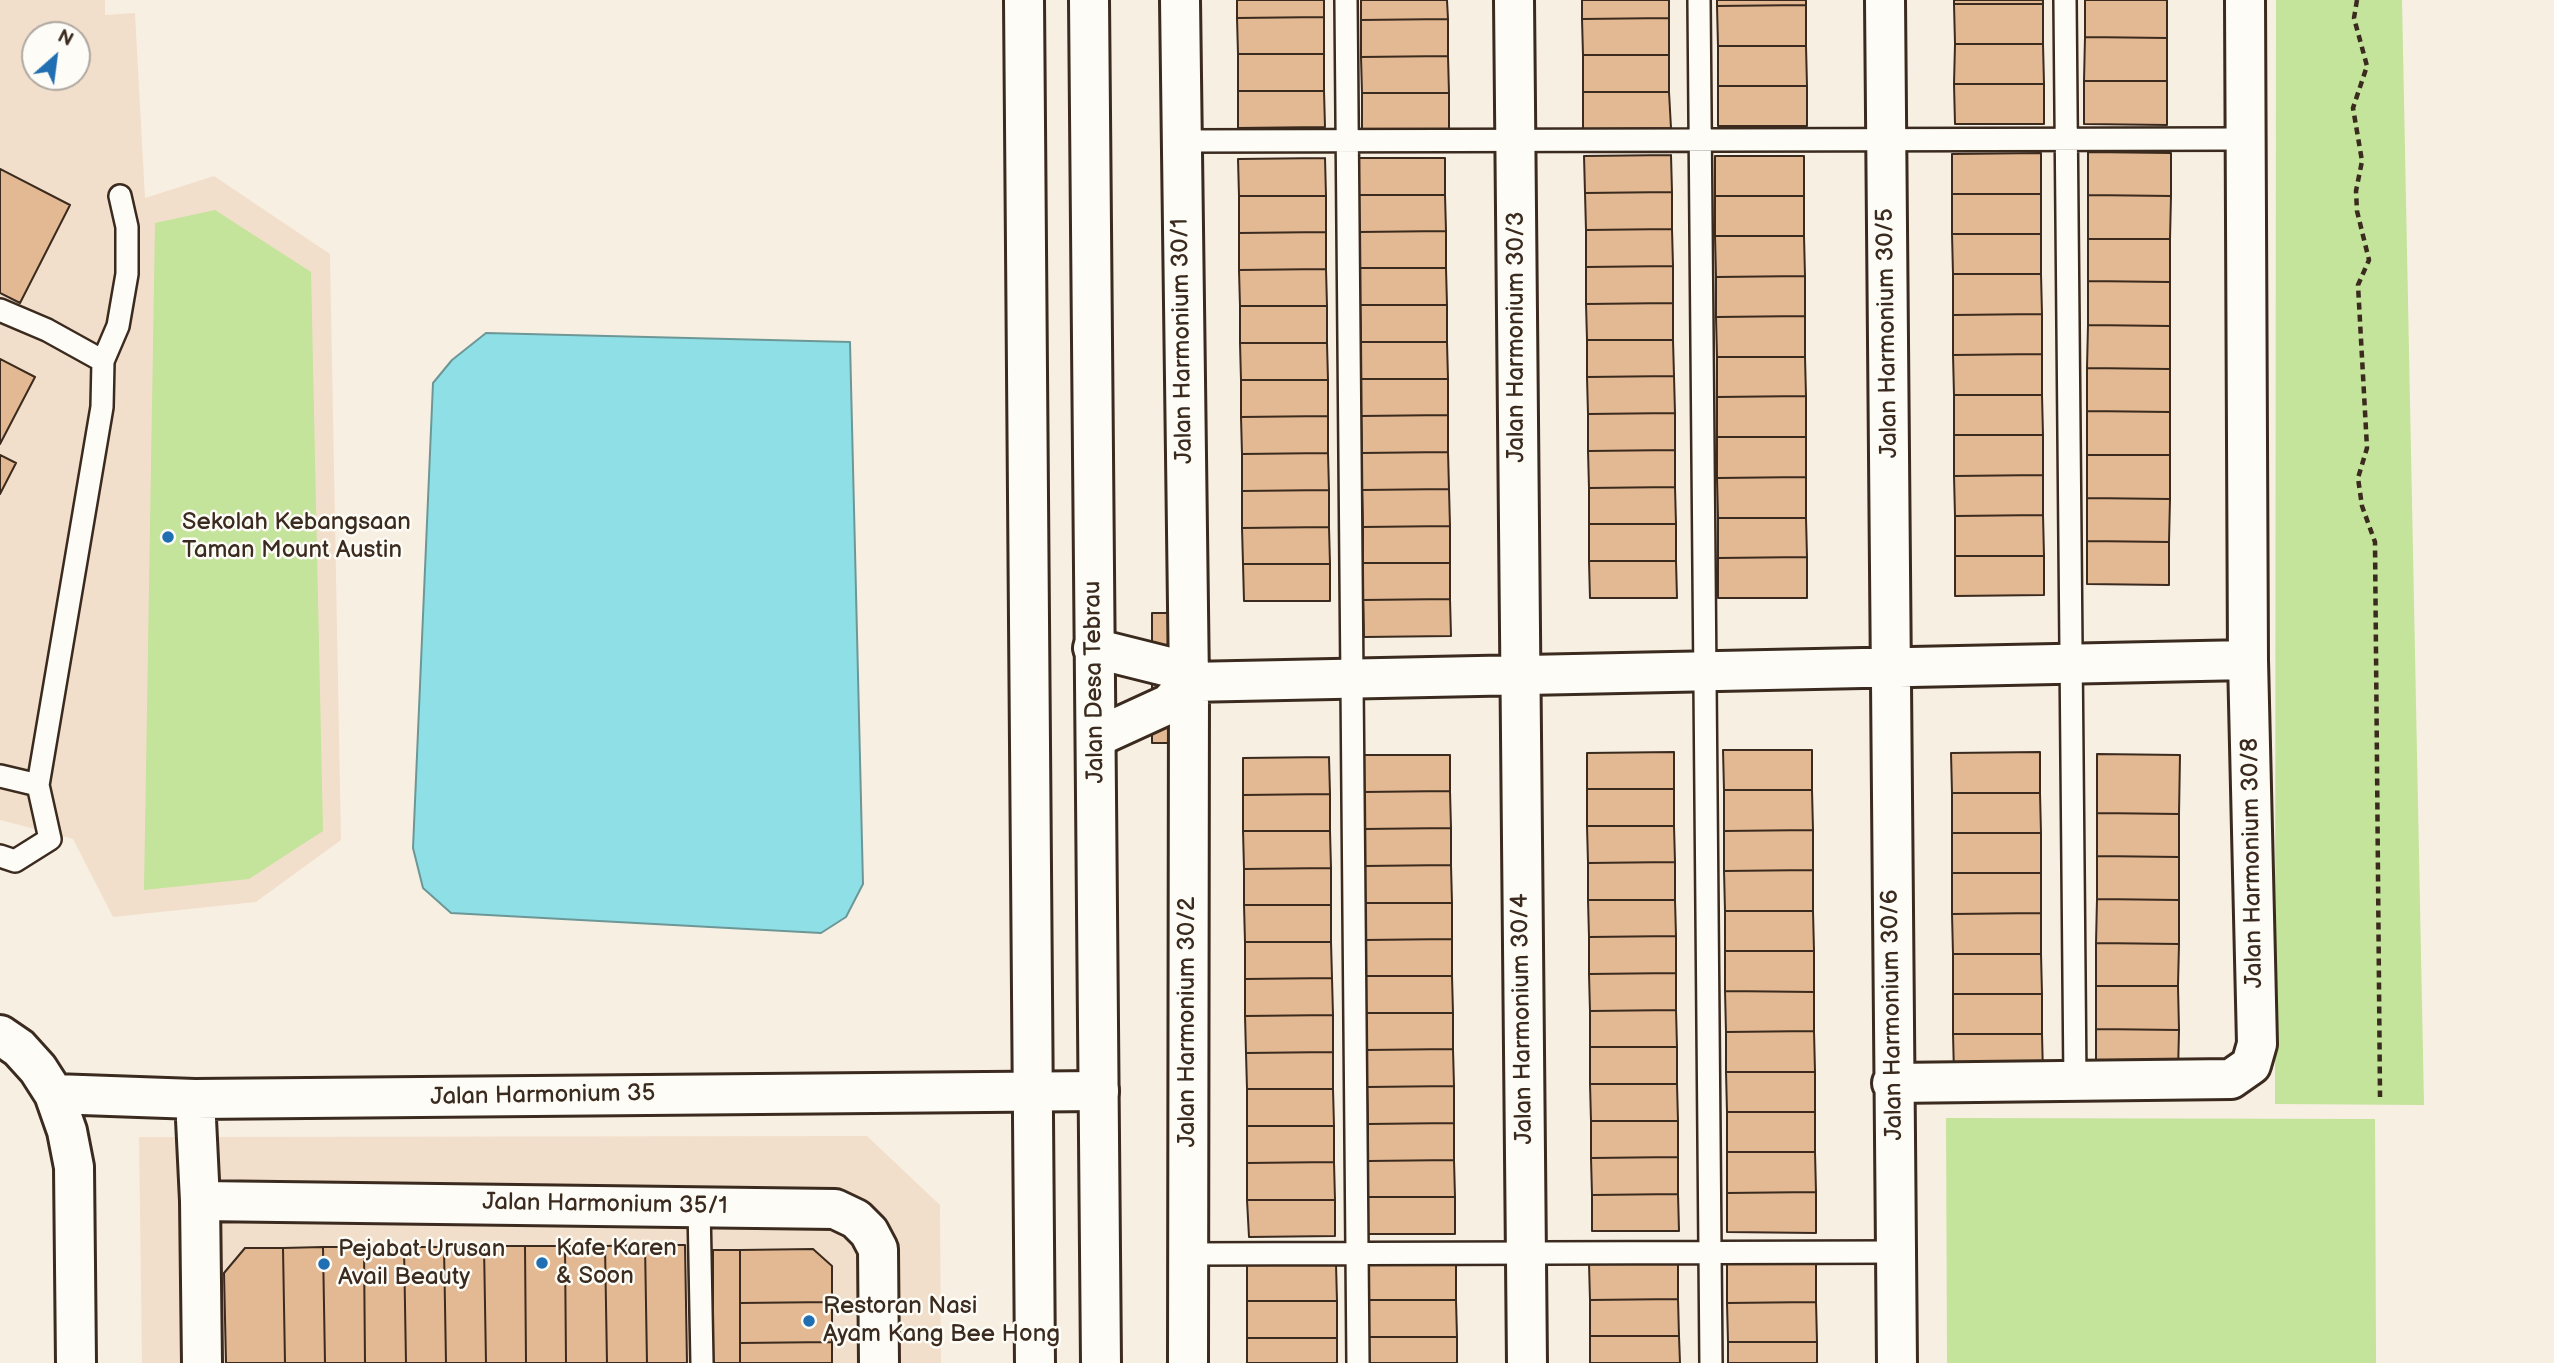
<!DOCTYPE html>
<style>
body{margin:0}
#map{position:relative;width:2554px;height:1363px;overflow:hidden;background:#f8efe3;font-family:"Balsamiq Sans",sans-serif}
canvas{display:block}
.north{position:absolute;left:21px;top:21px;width:70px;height:70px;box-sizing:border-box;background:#fdfcf7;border:2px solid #afa8a0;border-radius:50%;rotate:28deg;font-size:19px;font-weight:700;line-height:28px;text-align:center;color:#3b2a1e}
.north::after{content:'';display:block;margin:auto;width:24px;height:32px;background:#1f6fb2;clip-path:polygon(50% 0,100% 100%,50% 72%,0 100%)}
</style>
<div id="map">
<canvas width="2554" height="1363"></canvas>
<div class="north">N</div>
</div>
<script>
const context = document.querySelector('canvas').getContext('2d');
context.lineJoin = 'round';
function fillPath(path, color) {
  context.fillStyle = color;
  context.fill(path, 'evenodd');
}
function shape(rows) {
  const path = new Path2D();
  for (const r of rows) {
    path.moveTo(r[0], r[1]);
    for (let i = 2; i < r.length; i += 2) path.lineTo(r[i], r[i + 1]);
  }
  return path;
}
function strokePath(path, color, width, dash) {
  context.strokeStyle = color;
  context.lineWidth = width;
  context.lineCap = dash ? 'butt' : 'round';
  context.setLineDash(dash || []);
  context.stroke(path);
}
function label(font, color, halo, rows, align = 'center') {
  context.font = font + ' "Balsamiq Sans",sans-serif';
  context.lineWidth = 5;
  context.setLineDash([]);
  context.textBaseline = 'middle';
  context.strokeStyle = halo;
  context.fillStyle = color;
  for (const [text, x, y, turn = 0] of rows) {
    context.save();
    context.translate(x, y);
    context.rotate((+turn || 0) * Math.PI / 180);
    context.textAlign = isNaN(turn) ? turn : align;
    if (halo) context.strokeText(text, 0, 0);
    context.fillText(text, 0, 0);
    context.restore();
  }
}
fillPath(shape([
 [0,0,105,0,105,15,135,13,145,198,214,176,330,254,341,840,256,902,113,917,73,839,0,820],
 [35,35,77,35,77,77,35,77],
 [867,1136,940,1205,941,1363,142,1363,139,1137]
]), '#f2dfcb');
fillPath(shape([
 [2276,0,2402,0,2424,1105,2275,1104],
 [215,210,311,272,323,831,249,879,144,890,155,223],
 [1946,1118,2375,1119,2376,1363,1947,1363]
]), '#c4e39b');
const water = shape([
 [486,333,850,342,863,884,846,917,821,933,451,913,423,888,413,848,433,383,452,360,486,333]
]);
fillPath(water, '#8fe0e6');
strokePath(water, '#6d9796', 2);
const building = shape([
 [1237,0,1324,0,1324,17,1237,18,1237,0],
 [1361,0,1447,0,1448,19,1361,20,1361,0],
 [1582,0,1669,0,1669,18,1582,19,1582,0],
 [1717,0,1806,0,1806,5,1717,6,1717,0],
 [1954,0,2043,0,2043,4,1954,4,1954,0],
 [2085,0,2167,0,2167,38,2085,37,2085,0],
 [1954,4,2043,4,2043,44,1955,44,1954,4],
 [1806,5,1806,46,1718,46,1717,6,1806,5],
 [1324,17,1324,54,1238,54,1237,18,1324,17],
 [1669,18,1669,55,1583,55,1582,19,1669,18],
 [1448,19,1448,56,1361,57,1361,20,1448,19],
 [2085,37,2167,38,2167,81,2084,81,2085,37],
 [1955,44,2043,44,2044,84,1954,84,1955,44],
 [1718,46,1806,46,1807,86,1718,86,1718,46],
 [1238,54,1324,54,1324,91,1238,91,1238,54],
 [1583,55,1669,55,1669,92,1583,92,1583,55],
 [1448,56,1449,93,1362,93,1361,57,1448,56],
 [2084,81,2167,81,2167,125,2084,124,2084,81],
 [1954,84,2044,84,2044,124,1955,124,1954,84],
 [1718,86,1807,86,1807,126,1718,126,1718,86],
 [1238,91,1324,91,1325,127,1238,128,1238,91],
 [1583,92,1669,92,1671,128,1583,129,1583,92],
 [1362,93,1449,93,1449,130,1362,130,1362,93],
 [2088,152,2171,153,2171,196,2088,195,2088,152],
 [2041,153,2041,194,1952,194,1952,154,2041,153],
 [1671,155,1672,192,1585,193,1584,156,1671,155],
 [1715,156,1804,156,1804,196,1715,196,1715,156],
 [1325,158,1326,196,1239,196,1238,159,1325,158],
 [1359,158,1445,158,1445,195,1359,195,1359,158],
 [0,169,70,205,20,303,0,293,0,169],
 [1672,192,1672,229,1586,230,1585,193,1672,192],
 [1952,194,2041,194,2041,234,1952,234,1952,194],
 [1359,195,1445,195,1446,231,1359,232,1359,195],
 [2088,195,2171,196,2170,239,2088,239,2088,195],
 [1239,196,1326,196,1326,232,1239,233,1239,196],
 [1715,196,1804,196,1804,236,1715,236,1715,196],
 [1672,229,1673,266,1586,267,1586,230,1672,229],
 [1446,231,1446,268,1360,268,1359,232,1446,231],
 [1326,232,1326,269,1239,270,1239,233,1326,232],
 [1952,234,2041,234,2041,274,1953,274,1952,234],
 [1715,236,1804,236,1805,276,1716,277,1715,236],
 [2088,239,2170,239,2170,282,2088,281,2088,239],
 [1673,266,1673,303,1586,304,1586,267,1673,266],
 [1360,268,1446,268,1447,305,1360,305,1360,268],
 [1326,269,1327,306,1240,306,1239,270,1326,269],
 [1953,274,2041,274,2042,314,1953,315,1953,274],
 [1805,276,1805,316,1716,317,1716,277,1805,276],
 [2088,281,2170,282,2170,326,2088,325,2088,281],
 [1673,303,1673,340,1587,340,1586,304,1673,303],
 [1360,305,1447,305,1447,342,1361,342,1360,305],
 [1240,306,1327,306,1327,343,1240,343,1240,306],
 [2042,314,2042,354,1953,355,1953,315,2042,314],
 [1805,316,1805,357,1717,357,1716,317,1805,316],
 [2088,325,2170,326,2170,369,2087,368,2088,325],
 [1587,340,1673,340,1674,376,1587,377,1587,340],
 [1361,342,1447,342,1448,379,1361,379,1361,342],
 [1240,343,1327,343,1328,380,1241,380,1240,343],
 [2042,354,2042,395,1954,395,1953,355,2042,354],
 [1717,357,1805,357,1806,396,1717,397,1717,357],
 [0,359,35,377,0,444,0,359],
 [2087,368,2170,369,2170,412,2087,411,2087,368],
 [1674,376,1675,413,1588,414,1587,377,1674,376],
 [1361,379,1448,379,1448,415,1361,416,1361,379],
 [1241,380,1328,380,1328,416,1241,417,1241,380],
 [1954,395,2042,395,2043,435,1954,435,1954,395],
 [1806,396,1806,437,1717,437,1717,397,1806,396],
 [2087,411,2170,412,2170,455,2087,455,2087,411],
 [1675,413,1675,450,1588,451,1588,414,1675,413],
 [1448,415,1448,452,1362,453,1361,416,1448,415],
 [1328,416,1328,453,1242,454,1241,417,1328,416],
 [1954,435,2043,435,2043,475,1954,476,1954,435],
 [1717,437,1806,437,1806,477,1717,478,1717,437],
 [1675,450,1675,487,1589,488,1588,451,1675,450],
 [1448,452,1449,489,1362,490,1362,453,1448,452],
 [1328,453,1329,490,1242,491,1242,454,1328,453],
 [0,455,16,463,0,494,0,455],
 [2087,455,2170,455,2170,499,2087,498,2087,455],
 [2043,475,2043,515,1955,516,1954,476,2043,475],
 [1806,477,1806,518,1718,518,1717,478,1806,477],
 [1675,487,1676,524,1589,524,1589,488,1675,487],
 [1449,489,1450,526,1363,527,1362,490,1449,489],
 [1329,490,1329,527,1242,528,1242,491,1329,490],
 [2087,498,2170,499,2169,542,2087,541,2087,498],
 [2043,515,2044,556,1955,556,1955,516,2043,515],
 [1718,518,1806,518,1807,557,1718,558,1718,518],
 [1589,524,1676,524,1676,561,1589,561,1589,524],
 [1450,526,1450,563,1363,563,1363,527,1450,526],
 [1329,527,1330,564,1243,564,1242,528,1329,527],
 [2087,541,2169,542,2169,585,2087,584,2087,541],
 [1955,556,2044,556,2044,595,1955,596,1955,556],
 [1807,557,1807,598,1718,598,1718,558,1807,557],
 [1589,561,1676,561,1677,598,1590,598,1589,561],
 [1363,563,1450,563,1450,599,1363,600,1363,563],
 [1243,564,1330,564,1330,601,1244,601,1243,564],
 [1450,599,1451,636,1364,637,1363,600,1450,599],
 [1152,613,1185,613,1186,743,1152,743,1152,613],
 [1723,750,1812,750,1812,790,1724,790,1723,750],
 [1674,752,1674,789,1587,789,1587,753,1674,752],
 [2040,752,2040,793,1952,793,1951,753,2040,752],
 [2097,754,2180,755,2179,814,2097,813,2097,754],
 [1363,755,1450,755,1450,791,1363,792,1363,755],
 [1329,757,1330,794,1243,795,1243,758,1329,757],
 [1587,789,1674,789,1674,826,1587,826,1587,789],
 [1724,790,1812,790,1813,830,1724,831,1724,790],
 [1450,791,1451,828,1364,829,1363,792,1450,791],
 [1952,793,2040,793,2041,833,1952,833,1952,793],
 [1330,794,1330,831,1243,831,1243,795,1330,794],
 [2097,813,2179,814,2179,857,2097,856,2097,813],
 [1587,826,1674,826,1675,862,1588,863,1587,826],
 [1451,828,1451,865,1364,866,1364,829,1451,828],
 [1813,830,1813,870,1724,871,1724,831,1813,830],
 [1243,831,1330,831,1331,868,1244,869,1243,831],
 [1952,833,2041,833,2041,873,1952,873,1952,833],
 [2097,856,2179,857,2179,900,2097,899,2097,856],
 [1675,862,1675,900,1588,900,1588,863,1675,862],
 [1451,865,1452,903,1365,903,1364,866,1451,865],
 [1331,868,1331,905,1244,905,1244,869,1331,868],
 [1813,870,1813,911,1725,911,1724,871,1813,870],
 [1952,873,2041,873,2041,913,1952,914,1952,873],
 [2097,899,2179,900,2179,944,2096,943,2097,899],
 [1588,900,1675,900,1676,936,1589,937,1588,900],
 [1365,903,1452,903,1452,939,1365,940,1365,903],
 [1244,905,1331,905,1331,942,1245,942,1244,905],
 [1725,911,1813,911,1814,951,1725,951,1725,911],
 [2041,913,2041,954,1953,954,1952,914,2041,913],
 [1676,936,1676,973,1589,974,1589,937,1676,936],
 [1452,939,1452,976,1366,976,1365,940,1452,939],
 [1245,942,1331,942,1332,978,1245,979,1245,942],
 [2096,943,2179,944,2178,986,2096,986,2096,943],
 [1725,951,1814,951,1814,992,1725,991,1725,951],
 [1953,954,2041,954,2042,994,1953,994,1953,954],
 [1676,973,1676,1010,1590,1011,1589,974,1676,973],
 [1366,976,1452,976,1453,1013,1366,1013,1366,976],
 [1332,978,1333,1015,1245,1016,1245,979,1332,978],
 [2096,986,2178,986,2179,1030,2096,1029,2096,986],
 [1725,991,1814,992,1814,1031,1726,1032,1725,991],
 [1953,994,2042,994,2042,1034,1953,1034,1953,994],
 [1676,1010,1677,1047,1590,1047,1590,1011,1676,1010],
 [1366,1013,1453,1013,1453,1049,1366,1050,1366,1013],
 [1333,1015,1333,1052,1246,1053,1245,1016,1333,1015],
 [2096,1029,2179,1030,2178,1073,2096,1072,2096,1029],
 [1814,1031,1815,1072,1726,1072,1726,1032,1814,1031],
 [1953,1034,2042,1034,2043,1074,1954,1074,1953,1034],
 [1590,1047,1677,1047,1677,1084,1590,1084,1590,1047],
 [1453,1049,1454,1086,1367,1087,1366,1050,1453,1049],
 [1333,1052,1333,1089,1247,1089,1246,1053,1333,1052],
 [1726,1072,1815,1072,1815,1112,1727,1112,1726,1072],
 [1590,1084,1677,1084,1678,1121,1591,1121,1590,1084],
 [1454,1086,1454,1123,1368,1124,1367,1087,1454,1086],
 [1247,1089,1333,1089,1334,1126,1247,1126,1247,1089],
 [1727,1112,1815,1112,1815,1152,1727,1152,1727,1112],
 [1591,1121,1678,1121,1678,1157,1591,1158,1591,1121],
 [1454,1123,1454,1160,1368,1161,1368,1124,1454,1123],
 [1247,1126,1334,1126,1334,1162,1247,1163,1247,1126],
 [1727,1152,1815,1152,1816,1192,1727,1193,1727,1152],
 [1678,1157,1678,1194,1592,1195,1591,1158,1678,1157],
 [1454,1160,1455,1197,1368,1197,1368,1161,1454,1160],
 [1334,1162,1335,1200,1247,1200,1247,1163,1334,1162],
 [1816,1192,1816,1233,1727,1232,1727,1193,1816,1192],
 [1678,1194,1679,1231,1592,1231,1592,1195,1678,1194],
 [1368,1197,1455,1197,1455,1234,1368,1234,1368,1197],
 [1247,1200,1335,1200,1335,1236,1249,1237,1247,1200],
 [645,1245,647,1363,607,1363,605,1246,645,1245],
 [645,1245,685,1245,687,1363,647,1363,645,1245],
 [484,1246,486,1363,446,1363,444,1247,484,1246],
 [484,1246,525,1246,526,1363,486,1363,484,1246],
 [525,1246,565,1246,566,1363,526,1363,525,1246],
 [565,1246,605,1246,607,1363,566,1363,565,1246],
 [323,1247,364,1247,365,1363,325,1363,323,1247],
 [323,1247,325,1363,285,1363,283,1248,323,1247],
 [364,1247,404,1247,406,1363,365,1363,364,1247],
 [404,1247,444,1247,446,1363,406,1363,404,1247],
 [245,1248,283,1248,285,1363,226,1363,224,1273,245,1248],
 [813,1249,832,1266,832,1302,740,1303,740,1250,813,1249],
 [713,1250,740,1250,740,1363,713,1363,713,1250],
 [1678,1262,1678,1299,1590,1300,1589,1263,1678,1262],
 [1727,1262,1816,1262,1816,1302,1727,1303,1727,1262],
 [1366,1263,1456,1263,1456,1300,1367,1300,1366,1263],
 [1247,1264,1336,1264,1337,1301,1247,1301,1247,1264],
 [1678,1299,1679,1336,1590,1336,1590,1300,1678,1299],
 [1367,1300,1456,1300,1457,1337,1367,1337,1367,1300],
 [1247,1301,1337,1301,1337,1338,1247,1338,1247,1301],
 [832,1302,832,1342,740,1343,740,1303,832,1302],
 [1816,1302,1817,1342,1728,1342,1727,1303,1816,1302],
 [1590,1336,1679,1336,1680,1363,1590,1363,1590,1336],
 [1367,1337,1457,1337,1457,1363,1367,1363,1367,1337],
 [1247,1338,1337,1338,1337,1363,1247,1363,1247,1338],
 [832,1342,832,1363,740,1363,740,1343,832,1342],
 [1728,1342,1817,1342,1817,1363,1728,1363,1728,1342]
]);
fillPath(building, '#e3b993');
strokePath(building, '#3b2a1e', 2);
const service = shape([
 [1346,0,1358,1363],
 [1699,0,1711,1363],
 [2065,0,2075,1083],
 [1180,141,2245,139],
 [0,310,47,330,103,361,102,407,38,785],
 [103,361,118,326,127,274,127,227,120,196],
 [0,776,38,785,50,839,15,861,0,856],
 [699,1206,702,1363],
 [1187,1254,1896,1252]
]);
const minor = shape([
 [1180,0,1189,682,1188,1363],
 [1514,0,1527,1363],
 [1885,0,1897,1363],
 [1093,648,1169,667,1189,682,2248,660],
 [1097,737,1169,704,1189,682],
 [0,1035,19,1048,38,1069,54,1094,67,1131,74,1167,76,1363],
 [1892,1083,2231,1079,2251,1065,2257,1044,2248,660,2245,0],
 [54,1094,195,1099,1099,1091],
 [195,1099,200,1201,202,1363],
 [200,1201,835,1209,856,1219,869,1232,878,1249,879,1363]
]);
const tertiary = shape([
 [1024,0,1035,1363],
 [1089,0,1101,1363]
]);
strokePath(service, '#3b2a1e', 26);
strokePath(minor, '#3b2a1e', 44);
strokePath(tertiary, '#3b2a1e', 44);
strokePath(shape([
 [2357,0,2354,18,2367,66,2353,108,2362,161,2356,191,2357,211,2369,260,2358,285,2367,448,2358,478,2362,506,2375,542,2380,1097]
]), '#3b2a1e', 4.5, [7, 5]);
strokePath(service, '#fdfcf7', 21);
strokePath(minor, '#fdfcf7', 38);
strokePath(tertiary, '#fdfcf7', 38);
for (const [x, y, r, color] of [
 [168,537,7,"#1f6fb2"],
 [542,1263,7,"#1f6fb2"],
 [324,1264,7,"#1f6fb2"],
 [809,1321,7,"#1f6fb2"]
]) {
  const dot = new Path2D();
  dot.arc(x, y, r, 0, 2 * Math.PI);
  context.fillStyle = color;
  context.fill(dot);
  strokePath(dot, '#fdfcf7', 2.5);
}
label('24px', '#3b2a1e', '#fdfcf7', [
 ["Jalan Harmonium 30/5",1888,333,-91],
 ["Jalan Harmonium 30/3",1517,337,-90],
 ["Jalan Harmonium 30/1",1183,341,-91],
 ["Jalan Desa Tebrau",1095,682,-91],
 ["Jalan Harmonium 30/8",2253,863,-91],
 ["Jalan Harmonium 30/6",1893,1015,-91],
 ["Jalan Harmonium 30/4",1523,1019,-91],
 ["Jalan Harmonium 30/2",1188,1022,-90],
 ["Jalan Harmonium 35",543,1096,-1],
 ["Jalan Harmonium 35/1",605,1205,1]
]);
label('24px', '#3b2a1e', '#fdfcf7', [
 ["Sekolah Kebangsaan",182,523],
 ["Taman Mount Austin",182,551],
 ["Kafe Karen",556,1249],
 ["& Soon",556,1277],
 ["Pejabat Urusan",338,1250],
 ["Avail Beauty",338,1278],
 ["Restoran Nasi",823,1307],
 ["Ayam Kang Bee Hong",823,1335]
], 'left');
</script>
